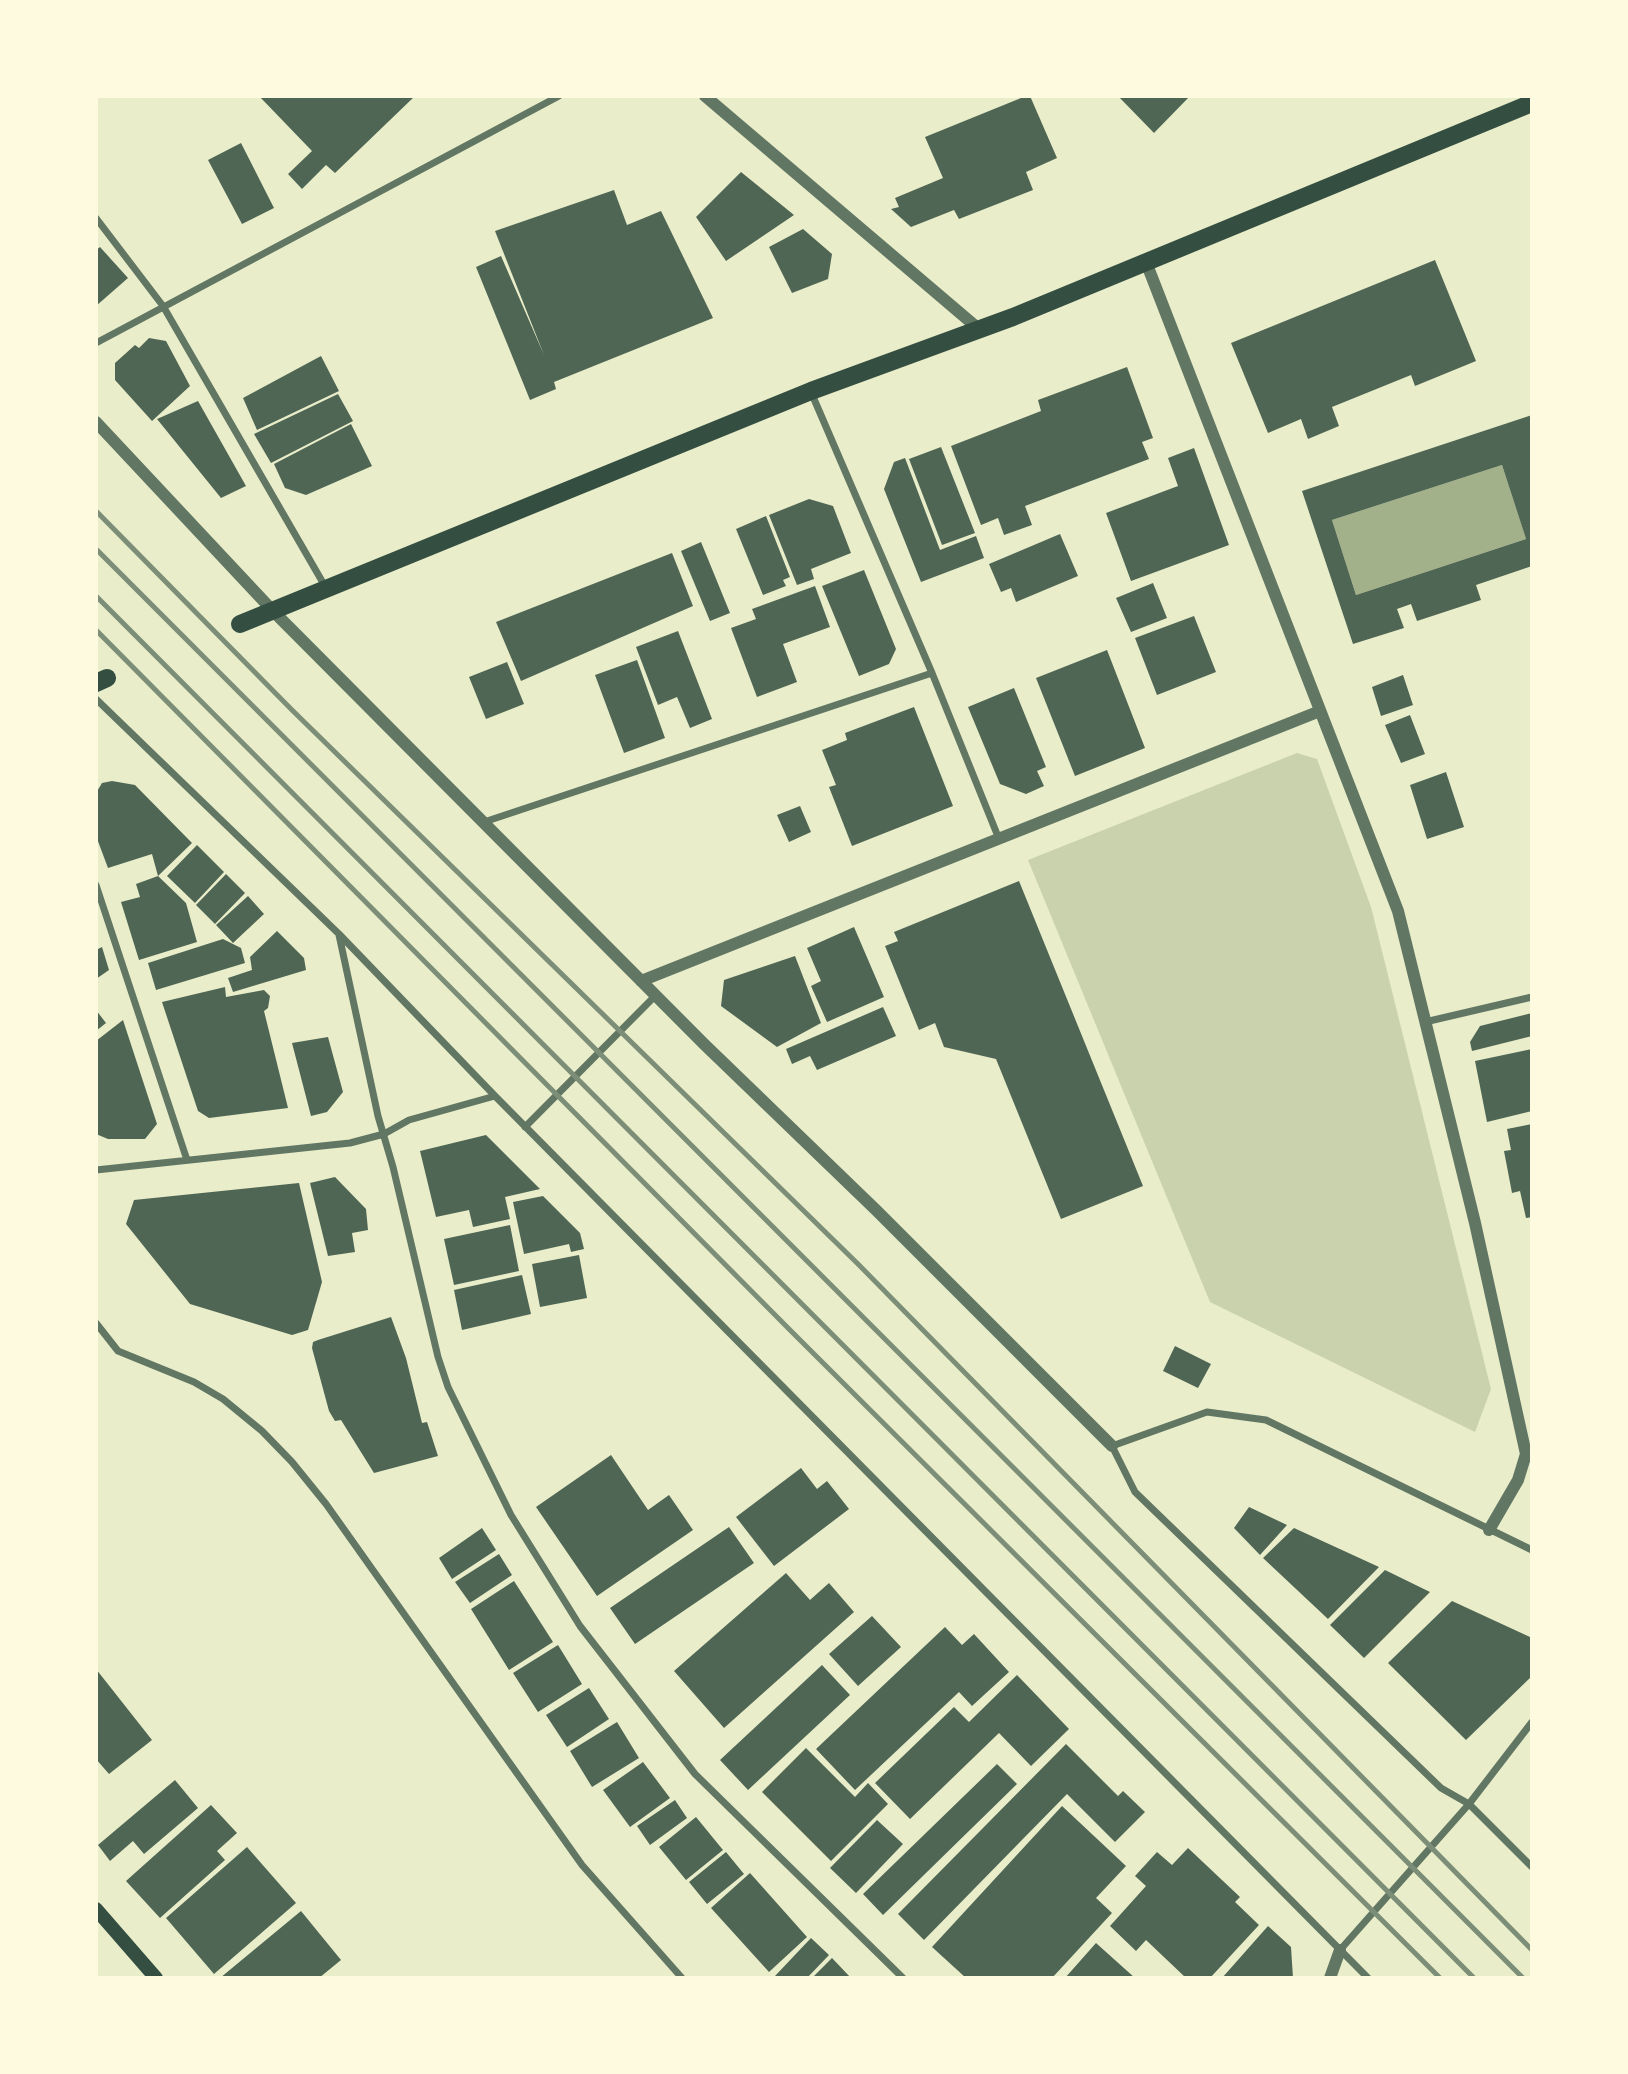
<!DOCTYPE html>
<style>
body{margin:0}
#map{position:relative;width:1628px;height:2074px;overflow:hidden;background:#e9edc9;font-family:"Titillium Web",sans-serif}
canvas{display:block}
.frame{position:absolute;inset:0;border:98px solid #fefae0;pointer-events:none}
</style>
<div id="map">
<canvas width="1628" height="2074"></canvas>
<div class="frame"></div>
</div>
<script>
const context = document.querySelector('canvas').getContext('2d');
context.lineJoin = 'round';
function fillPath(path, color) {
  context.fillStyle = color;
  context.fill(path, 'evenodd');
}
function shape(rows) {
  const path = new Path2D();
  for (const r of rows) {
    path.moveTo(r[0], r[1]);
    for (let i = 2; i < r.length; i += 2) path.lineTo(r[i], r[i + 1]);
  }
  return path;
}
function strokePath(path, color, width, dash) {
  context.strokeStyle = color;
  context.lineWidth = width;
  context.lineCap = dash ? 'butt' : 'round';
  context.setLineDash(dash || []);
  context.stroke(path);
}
fillPath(shape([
 [1297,753,1317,759,1371,907,1491,1389,1475,1432,1210,1302,1028,860]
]), '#cad2ad');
fillPath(shape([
 [1502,465,1526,539,1356,595,1332,520]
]), '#a3b18a');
fillPath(shape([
 [259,96,415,96,335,173,326,165,302,189,288,174,312,151],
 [1026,96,1030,96,1057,158,1026,172,1033,190,959,219,954,210,911,227,891,209,899,207,895,198,943,178,925,137],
 [1118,96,1190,96,1154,133],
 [241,143,274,208,242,224,208,160],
 [741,172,794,215,726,261,696,217],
 [614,190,627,225,661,211,713,318,554,382,556,389,530,400,476,267,501,256,544,355,495,231],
 [803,229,832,254,828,279,792,293,769,247],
 [100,247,128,278,96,306,96,250],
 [1435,260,1476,361,1415,386,1411,375,1332,407,1339,426,1308,439,1301,419,1268,433,1231,343],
 [149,338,166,341,190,386,152,421,115,380,115,363,135,345,139,348],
 [321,356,339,391,257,430,243,398],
 [1127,367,1153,438,1142,442,1149,459,1025,506,1032,525,1004,535,998,518,981,525,951,446,1041,411,1038,400],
 [338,394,353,421,271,463,254,434],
 [198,401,246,486,221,498,157,419],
 [1532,415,1532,566,1476,585,1481,600,1417,621,1411,604,1397,609,1404,628,1353,644,1302,491],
 [1502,465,1526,539,1356,595,1332,520],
 [351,424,372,466,306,495,285,488,274,464],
 [941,447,975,533,942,545,909,459],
 [1194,448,1229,545,1131,581,1106,513,1178,486,1168,458],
 [905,458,940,550,976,536,984,558,921,582,884,489,894,462],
 [809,499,833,506,851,553,811,569,814,579,797,585,769,515],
 [766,516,790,577,783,580,786,586,763,595,736,529],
 [1060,534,1078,576,1016,602,1011,588,1001,592,989,564],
 [701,542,730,613,710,621,681,551],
 [672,553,693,606,521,681,496,622],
 [864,570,896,649,889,664,859,676,822,586],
 [1153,583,1167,618,1131,632,1116,598],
 [815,586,830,627,783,644,797,682,757,697,731,628,756,619,752,609],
 [1194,616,1216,672,1157,695,1135,638],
 [678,631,712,719,690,728,677,697,658,705,636,647],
 [1107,650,1145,748,1075,776,1036,678],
 [637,660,665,738,624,753,595,675],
 [507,662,524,704,486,719,469,677],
 [1403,675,1413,705,1381,716,1372,687],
 [1014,688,1046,767,1037,771,1044,786,1026,794,1000,784,968,707],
 [914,707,953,806,852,846,829,787,836,785,822,750,847,740,845,733],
 [1410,715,1425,754,1401,763,1385,725],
 [1446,772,1464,827,1427,839,1410,785],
 [112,781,135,785,192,843,158,876,152,854,108,868,96,836,96,793,102,783],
 [800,806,811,832,789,842,777,815],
 [197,845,224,872,195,903,167,876],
 [226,874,245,893,215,924,196,905],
 [158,876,186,903,197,942,139,960,121,902,140,897,136,884],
 [1019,881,1143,1186,1061,1219,996,1059,944,1047,935,1023,919,1030,885,946,898,941,894,932],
 [248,896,264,914,233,943,216,925],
 [854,927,884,997,827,1022,811,986,821,981,807,948],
 [277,931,304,958,306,970,233,992,228,978,252,970,250,957],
 [223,939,241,948,245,963,156,990,148,963],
 [102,947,109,970,96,979,96,950],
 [795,956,821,1023,777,1047,721,1006,724,980],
 [225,987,226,997,264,990,270,996,268,1008,264,1011,288,1108,209,1118,198,1111,162,1002],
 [883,1007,896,1036,817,1070,810,1056,792,1064,786,1049],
 [96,1010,106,1023,96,1031],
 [1532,1013,1532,1036,1472,1051,1470,1042,1480,1026],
 [123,1020,157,1124,145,1139,108,1139,96,1134,96,1041],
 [328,1037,343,1092,327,1112,311,1116,292,1043],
 [1532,1049,1532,1111,1487,1122,1475,1061],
 [1532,1124,1532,1217,1526,1218,1520,1191,1512,1193,1504,1151,1511,1150,1507,1129],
 [486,1135,540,1189,505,1197,510,1219,473,1227,469,1210,436,1217,420,1151],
 [335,1177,366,1209,368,1230,352,1233,355,1252,328,1256,310,1183],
 [299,1183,322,1282,308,1330,292,1335,190,1304,126,1224,134,1200],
 [543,1196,580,1233,584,1249,571,1252,569,1244,524,1254,513,1202],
 [510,1225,519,1271,454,1285,444,1239],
 [579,1255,587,1298,540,1307,532,1264],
 [522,1275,531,1314,462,1330,454,1290],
 [391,1317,406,1358,422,1423,427,1422,438,1456,374,1473,341,1420,335,1421,329,1411,312,1348,313,1342,318,1340],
 [1175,1346,1211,1364,1198,1388,1163,1371],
 [611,1455,648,1510,669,1495,693,1530,597,1596,536,1507],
 [801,1468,817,1489,827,1481,849,1509,774,1566,736,1517],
 [1249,1507,1287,1525,1260,1555,1234,1528],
 [729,1527,754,1563,635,1644,610,1608],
 [482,1528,496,1550,452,1579,439,1558],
 [1294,1528,1379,1567,1328,1619,1263,1558],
 [499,1554,512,1575,470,1603,455,1582],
 [1385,1570,1430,1592,1364,1658,1330,1625],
 [786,1573,810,1600,829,1583,854,1612,724,1728,674,1671],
 [514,1581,553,1642,509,1670,471,1609],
 [1452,1601,1530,1637,1532,1643,1532,1676,1466,1740,1388,1663],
 [872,1616,901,1647,858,1686,829,1654],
 [945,1627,962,1645,974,1634,1009,1672,972,1706,959,1692,855,1790,816,1749],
 [558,1645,582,1684,538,1712,513,1673],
 [822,1665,850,1695,748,1790,720,1760],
 [96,1669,152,1740,109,1774,96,1759],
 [1017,1675,1069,1729,1031,1766,999,1733,910,1819,875,1783,954,1707,969,1722],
 [589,1688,609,1719,567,1747,546,1715],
 [617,1722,639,1758,592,1787,570,1751],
 [1066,1744,1118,1796,1123,1791,1145,1812,1115,1842,1067,1794,924,1940,898,1914],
 [806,1748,855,1797,868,1783,888,1804,831,1861,762,1792],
 [643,1762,670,1798,630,1827,603,1790],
 [997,1764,1017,1784,883,1915,863,1894],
 [175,1780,198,1808,144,1854,133,1841,110,1861,98,1845],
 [675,1800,687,1818,650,1845,637,1826],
 [211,1805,237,1833,217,1851,225,1860,160,1918,126,1881],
 [1062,1806,1126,1866,1096,1898,1112,1913,1052,1978,966,1978,932,1947],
 [696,1817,723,1850,686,1880,659,1847],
 [877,1820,903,1844,856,1893,830,1868],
 [247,1847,296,1903,214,1974,166,1918],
 [1188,1848,1240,1897,1235,1902,1259,1925,1210,1978,1186,1978,1146,1940,1136,1951,1110,1926,1146,1886,1135,1876,1157,1852,1172,1865],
 [726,1852,744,1874,707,1904,689,1882],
 [750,1873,807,1937,769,1972,711,1908],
 [301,1911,341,1960,319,1978,220,1978],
 [1268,1926,1291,1947,1293,1978,1222,1978],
 [811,1938,829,1955,807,1978,777,1978,775,1976],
 [1096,1943,1135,1978,1065,1978],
 [832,1958,851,1978,812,1978]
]), '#4f6655');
strokePath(shape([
 [96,218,163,306,326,588],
 [96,343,559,96],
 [811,392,932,673,999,839],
 [96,699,339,934,495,1096,1368,1978],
 [484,822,932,673],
 [96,885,187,1160],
 [339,935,378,1116,393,1167,438,1357,448,1387,511,1515,580,1626,695,1774,903,1978],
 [1425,1022,1532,997],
 [525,1127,656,995],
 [96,1170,350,1143,384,1134,409,1120,495,1096],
 [96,1323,118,1351,194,1382,223,1399,262,1431,292,1462,326,1504,582,1865,682,1978],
 [1532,1550,1266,1420,1207,1412,1112,1446,1135,1492,1441,1788,1469,1804,1532,1867],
 [1340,1950,1469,1804,1532,1722]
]), '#617663', 7);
strokePath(shape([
 [705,96,980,330],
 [1146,262,1398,911,1475,1223,1526,1454,1518,1480,1489,1530],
 [96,422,273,611,704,1044,876,1210,1112,1446],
 [641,981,1320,711],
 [1330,1978,1340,1950]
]), '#617663', 12);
strokePath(shape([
 [96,1909,156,1978]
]), '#344e41', 14);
strokePath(shape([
 [240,624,811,391,1013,317,1532,103],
 [96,683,107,678]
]), '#344e41', 18);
strokePath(shape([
 [96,511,292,710,858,1264,1532,1950],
 [96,549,1523,1978],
 [96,596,1474,1978],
 [96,630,791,1331,1440,1978]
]), '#7c8e77', 5);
</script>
